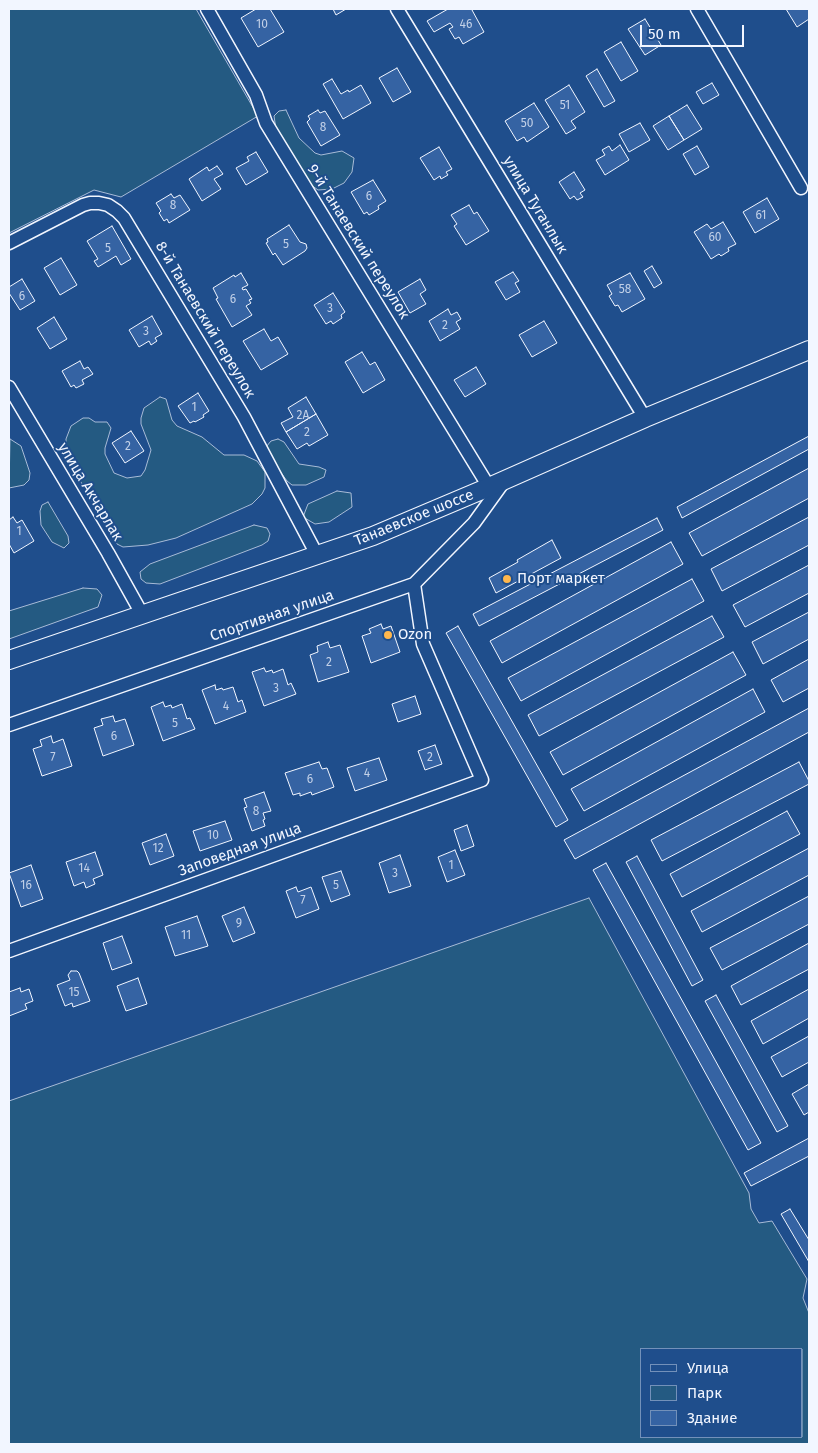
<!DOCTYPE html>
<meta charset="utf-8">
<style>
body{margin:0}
#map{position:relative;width:818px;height:1453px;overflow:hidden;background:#1f4e8c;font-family:"Fira Sans",sans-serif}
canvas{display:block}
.frame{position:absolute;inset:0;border:10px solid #f2f6ff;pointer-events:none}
.legend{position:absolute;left:640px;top:1348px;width:162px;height:90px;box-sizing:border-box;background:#1f4e8c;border:1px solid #7391ba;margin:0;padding:6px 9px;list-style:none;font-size:15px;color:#f2f6ff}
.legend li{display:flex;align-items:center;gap:10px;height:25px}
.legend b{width:25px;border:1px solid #7391ba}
.scale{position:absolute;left:640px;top:25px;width:104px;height:22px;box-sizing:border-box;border:2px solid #f2f6ff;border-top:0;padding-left:6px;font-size:15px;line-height:18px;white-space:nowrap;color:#f2f6ff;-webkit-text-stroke:4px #1f4e8c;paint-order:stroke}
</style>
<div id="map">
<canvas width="818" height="1453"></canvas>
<div class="frame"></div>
<ul class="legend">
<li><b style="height:6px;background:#1f4e8c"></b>Улица</li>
<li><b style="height:14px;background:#245a82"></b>Парк</li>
<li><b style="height:14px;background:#3563a3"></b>Здание</li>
</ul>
<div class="scale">50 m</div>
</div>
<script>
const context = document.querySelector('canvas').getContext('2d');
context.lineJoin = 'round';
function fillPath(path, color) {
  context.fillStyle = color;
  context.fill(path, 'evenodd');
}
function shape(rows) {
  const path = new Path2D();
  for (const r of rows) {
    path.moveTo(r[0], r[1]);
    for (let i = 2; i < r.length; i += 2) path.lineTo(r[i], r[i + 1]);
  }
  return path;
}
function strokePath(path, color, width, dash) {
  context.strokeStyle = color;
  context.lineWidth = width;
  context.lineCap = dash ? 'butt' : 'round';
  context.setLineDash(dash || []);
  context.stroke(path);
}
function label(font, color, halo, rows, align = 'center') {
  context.font = font + ' "Fira Sans",sans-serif';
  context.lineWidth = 4;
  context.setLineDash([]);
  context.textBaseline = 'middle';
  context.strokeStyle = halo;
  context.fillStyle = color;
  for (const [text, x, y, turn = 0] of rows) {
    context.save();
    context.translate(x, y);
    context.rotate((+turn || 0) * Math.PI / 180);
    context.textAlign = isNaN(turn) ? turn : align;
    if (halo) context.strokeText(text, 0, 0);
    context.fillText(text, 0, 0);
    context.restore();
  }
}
const green = shape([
 [9,9,196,9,258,116,121,197,94,190,9,233,9,9],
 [286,110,299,138,315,153,321,155,342,151,354,158,352,172,344,183,332,189,318,190,307,182,276,129,274,116,279,111,286,110],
 [160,397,166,399,172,420,177,426,202,437,224,455,244,455,257,461,265,472,265,488,262,494,252,504,176,538,148,545,123,547,117,544,71,465,66,452,66,439,71,426,83,418,89,418,95,422,107,422,111,428,105,448,105,454,114,473,127,478,141,476,145,470,151,450,141,424,141,418,144,408,160,397],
 [10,439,21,446,30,473,29,480,24,485,9,488,10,439],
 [278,439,284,442,299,464,319,467,326,470,324,477,306,485,292,485,287,481,267,453,266,447,271,441,278,439],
 [337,491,351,493,352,507,329,522,315,524,303,517,308,504,337,491],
 [48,502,68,536,69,543,64,548,52,542,41,525,40,511,42,505,48,502],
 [254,525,267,528,270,534,268,541,262,545,160,584,146,583,141,579,140,572,150,564,254,525],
 [83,588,97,589,102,595,98,607,9,639,9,611,83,588],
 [589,898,749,1193,751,1209,759,1223,772,1221,807,1279,803,1298,809,1313,809,1444,9,1444,9,1101,589,898],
 [642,1349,802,1349,802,1437,642,1437,642,1349]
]);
fillPath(green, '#245a82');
strokePath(green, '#a8bbd7', 1);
const building = shape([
 [256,9,270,9,284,32,258,47,241,18,256,9],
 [333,9,346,9,336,15,333,9],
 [448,9,474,9,472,10,484,32,463,44,459,37,455,39,449,29,453,27,450,23,434,32,427,21,448,9],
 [786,9,809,9,809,19,797,27,786,9],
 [645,19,661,45,645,55,628,29,645,19],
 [621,42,638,71,621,81,604,52,621,42],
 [397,68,411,92,393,102,379,78,397,68],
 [597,69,615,101,604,107,586,76,597,69],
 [332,79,341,94,348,90,349,92,361,85,371,103,343,119,323,84,332,79],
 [712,83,719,95,703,104,696,92,712,83],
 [569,85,585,112,571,121,576,128,566,134,545,100,569,85],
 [534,103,549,127,527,142,524,137,517,141,505,121,534,103],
 [687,105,702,129,684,140,669,116,687,105],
 [318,110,320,113,325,111,340,135,321,146,307,122,310,119,308,116,318,110],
 [669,116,684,140,668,150,653,126,669,116],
 [640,123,650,140,629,152,619,134,640,123],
 [620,145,629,160,605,175,596,160,605,155,602,150,609,146,612,151,620,145],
 [697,146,709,167,695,175,683,154,697,146],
 [439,147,452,169,446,172,448,175,441,179,440,176,434,180,420,158,439,147],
 [256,152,268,172,246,185,236,168,249,161,247,157,256,152],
 [217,166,223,174,214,179,221,189,202,201,189,179,207,167,209,171,217,166],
 [574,172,585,190,580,193,583,197,577,200,574,196,570,199,559,182,574,172],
 [373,180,386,201,378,206,379,209,369,215,367,212,364,214,351,192,373,180],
 [171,194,174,198,180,195,190,210,169,223,167,219,164,221,159,213,161,211,156,203,171,194],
 [767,198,779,219,755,233,743,212,767,198],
 [469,205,474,214,477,212,489,231,466,245,454,226,457,224,451,215,469,205],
 [723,222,736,244,728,248,729,251,721,256,719,254,711,259,694,232,707,224,711,229,723,222],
 [289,225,300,242,306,244,307,248,305,251,283,265,275,253,273,255,266,243,268,242,267,239,289,225],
 [112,226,131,259,121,265,116,256,98,267,94,261,98,259,87,241,112,226],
 [61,258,77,285,60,295,44,268,61,258],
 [652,266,662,283,654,288,644,271,652,266],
 [513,272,519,281,515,283,520,292,506,300,495,282,513,272],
 [241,273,248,285,242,288,243,290,246,289,252,299,249,300,251,303,246,306,252,315,232,327,216,299,218,298,213,288,234,275,235,277,241,273],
 [630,273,645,299,622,312,618,305,615,306,609,296,612,294,607,285,630,273],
 [22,279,35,301,20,310,9,293,9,287,22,279],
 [420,279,426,290,420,294,426,304,410,313,398,292,420,279],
 [333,293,345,312,341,315,342,318,333,324,331,321,326,324,314,305,333,293],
 [448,309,451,315,457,312,461,319,456,322,460,329,440,341,429,321,448,309],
 [152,316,162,334,155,338,157,341,151,345,149,341,139,347,129,330,152,316],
 [54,317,67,339,50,349,37,328,54,317],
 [544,321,557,343,532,357,519,335,544,321],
 [264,329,271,341,278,337,288,354,261,370,243,341,264,329],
 [362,352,370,365,375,362,385,380,363,393,345,362,362,352],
 [80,361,84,369,88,367,93,374,82,380,84,384,76,388,74,385,71,387,62,371,80,361],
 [476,367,486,384,465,397,454,380,476,367],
 [198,393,209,411,203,415,204,417,195,422,194,421,190,423,178,406,198,393],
 [306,397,316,414,286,432,281,423,293,417,288,408,306,397],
 [316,414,328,435,309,446,307,443,297,449,286,432,316,414],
 [131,431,144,451,125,463,112,443,131,431],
 [809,436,809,449,682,518,677,507,809,436],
 [809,468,809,498,702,556,689,533,809,468],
 [13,517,17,523,22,520,34,541,14,553,9,544,9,520,13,517],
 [809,517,809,545,722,591,711,569,809,517],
 [657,518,663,530,479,626,473,614,657,518],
 [552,540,561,558,496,593,489,578,518,562,517,560,552,540],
 [671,542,683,564,502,663,490,641,671,542],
 [809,565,809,593,745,627,733,605,809,565],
 [692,579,704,601,521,701,508,678,692,579],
 [809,612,809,639,763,664,752,642,809,612],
 [712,616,724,637,539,736,528,715,712,616],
 [381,624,383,629,391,626,400,652,371,663,362,636,371,633,369,629,381,624],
 [458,626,568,820,556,827,446,633,458,626],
 [328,642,330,648,340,645,349,672,318,682,310,655,318,652,317,646,328,642],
 [733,652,746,675,563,775,550,752,733,652],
 [809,659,809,688,783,702,771,680,809,659],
 [264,668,266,672,272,670,273,673,283,669,288,685,291,683,296,694,264,706,252,672,264,668],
 [215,685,216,690,222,688,223,690,233,687,238,702,242,700,246,712,215,724,202,690,215,685],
 [753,689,765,712,584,811,571,789,753,689],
 [415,696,421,714,398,722,392,704,415,696],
 [163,702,165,707,171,705,172,708,182,704,187,719,190,718,195,729,163,741,151,707,163,702],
 [809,708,809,732,575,859,564,840,809,708],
 [113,716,115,722,125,719,134,745,103,756,94,728,103,725,101,719,113,716],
 [51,736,53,743,63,739,72,766,42,776,33,749,42,746,40,740,51,736],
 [435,745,442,764,425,770,418,751,435,745],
 [379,758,387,780,355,791,347,768,379,758],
 [319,762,322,769,327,768,334,787,312,795,311,792,300,796,300,793,293,795,285,773,319,762],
 [799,762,809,781,809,784,662,861,651,840,799,762],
 [264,792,271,811,263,813,265,819,263,820,265,826,252,831,244,808,247,807,244,799,264,792],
 [787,811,800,834,682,897,670,874,787,811],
 [225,821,232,840,200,851,193,831,225,821],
 [467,825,474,846,461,851,454,830,467,825],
 [166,834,174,856,150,865,142,843,166,834],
 [809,848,809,875,702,932,691,911,809,848],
 [455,850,465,875,447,882,438,857,455,850],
 [95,852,103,875,93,879,95,884,86,888,84,882,74,886,66,862,95,852],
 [400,855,411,886,389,893,379,863,400,855],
 [637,856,703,980,692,986,626,862,637,856],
 [606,863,761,1143,748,1150,593,870,606,863],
 [31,865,43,899,21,907,9,873,31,865],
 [341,871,350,895,331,902,322,877,341,871],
 [296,887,298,892,311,887,319,909,296,918,286,891,296,887],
 [809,896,809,924,722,970,710,948,809,896],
 [244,907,255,933,233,942,222,916,244,907],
 [197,916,208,946,175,956,165,927,197,916],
 [122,936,132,963,112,970,103,943,122,936],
 [809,943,809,969,741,1005,731,986,809,943],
 [71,971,77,971,79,973,90,1001,73,1007,72,1003,65,1006,57,985,70,980,68,975,71,971],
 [138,978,147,1004,126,1011,117,986,138,978],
 [20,988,21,992,29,989,33,1001,25,1004,27,1009,9,1016,9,992,20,988],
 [809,989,809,1018,763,1044,751,1021,809,989],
 [716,995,788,1126,777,1132,705,1001,716,995],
 [809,1036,809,1062,782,1077,771,1057,809,1036],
 [809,1084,809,1112,804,1115,792,1094,809,1084],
 [809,1138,809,1156,751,1186,744,1173,809,1138],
 [790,1209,809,1240,809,1262,781,1214,790,1209]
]);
fillPath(building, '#3563a3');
strokePath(building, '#f2f6ff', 1);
const street = shape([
 [207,9,256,95,266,123,489,487],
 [397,9,645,418],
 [697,9,801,188],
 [9,243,83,205,90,203,99,203,108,205,117,211,124,218,244,417,317,555],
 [9,387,108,553,142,614],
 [9,725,414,584,474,523,505,480],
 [9,951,482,780,423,644,414,584]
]);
const secondary = shape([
 [9,660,373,536,489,487,645,418,809,350]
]);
strokePath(street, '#f2f6ff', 15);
strokePath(secondary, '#f2f6ff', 20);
strokePath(street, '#1f4e8c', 12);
strokePath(secondary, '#1f4e8c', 18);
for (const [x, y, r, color] of [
 [507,579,5,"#ffb74d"],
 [388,635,5,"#ffb74d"]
]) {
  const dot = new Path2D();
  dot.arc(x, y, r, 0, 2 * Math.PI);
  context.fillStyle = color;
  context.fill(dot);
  strokePath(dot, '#1f4e8c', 2);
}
label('12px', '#c3d1e8', null, [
 ["10",262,25],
 ["46",466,25],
 ["51",565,106],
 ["50",527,124],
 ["8",323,128],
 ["6",369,197],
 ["8",173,206],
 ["61",761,216],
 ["60",715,238],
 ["5",286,245],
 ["5",108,249],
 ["58",625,290],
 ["6",22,297],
 ["6",233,300],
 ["3",330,309],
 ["2",445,326],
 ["3",146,332],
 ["1",194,408],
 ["2А",303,416],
 ["2",307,433],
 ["2",128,447],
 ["1",19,532],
 ["2",329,663],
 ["3",276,689],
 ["4",226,707],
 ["5",175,724],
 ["6",114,737],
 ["7",53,758],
 ["2",430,758],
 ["4",367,774],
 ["6",310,780],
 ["8",256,812],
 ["10",213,836],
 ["12",158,849],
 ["1",451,866],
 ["14",84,869],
 ["3",395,874],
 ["16",26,886],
 ["5",336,886],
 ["7",303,901],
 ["9",239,924],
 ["11",186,936],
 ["15",74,993]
]);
label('15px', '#f2f6ff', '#1f4e8c', [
 ["улица Туганлык",535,205,59],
 ["9-й Танаевский переулок",358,242,58],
 ["8-й Танаевский переулок",205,320,59],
 ["улица Акчарлак",90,492,59],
 ["Танаевское шоссе",414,518,-22],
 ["Спортивная улица",272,616,-19],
 ["Заповедная улица",240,850,-20]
]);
label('15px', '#f2f6ff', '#1f4e8c', [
 ["Порт маркет",517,579],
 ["Ozon",398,635]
], 'left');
</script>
